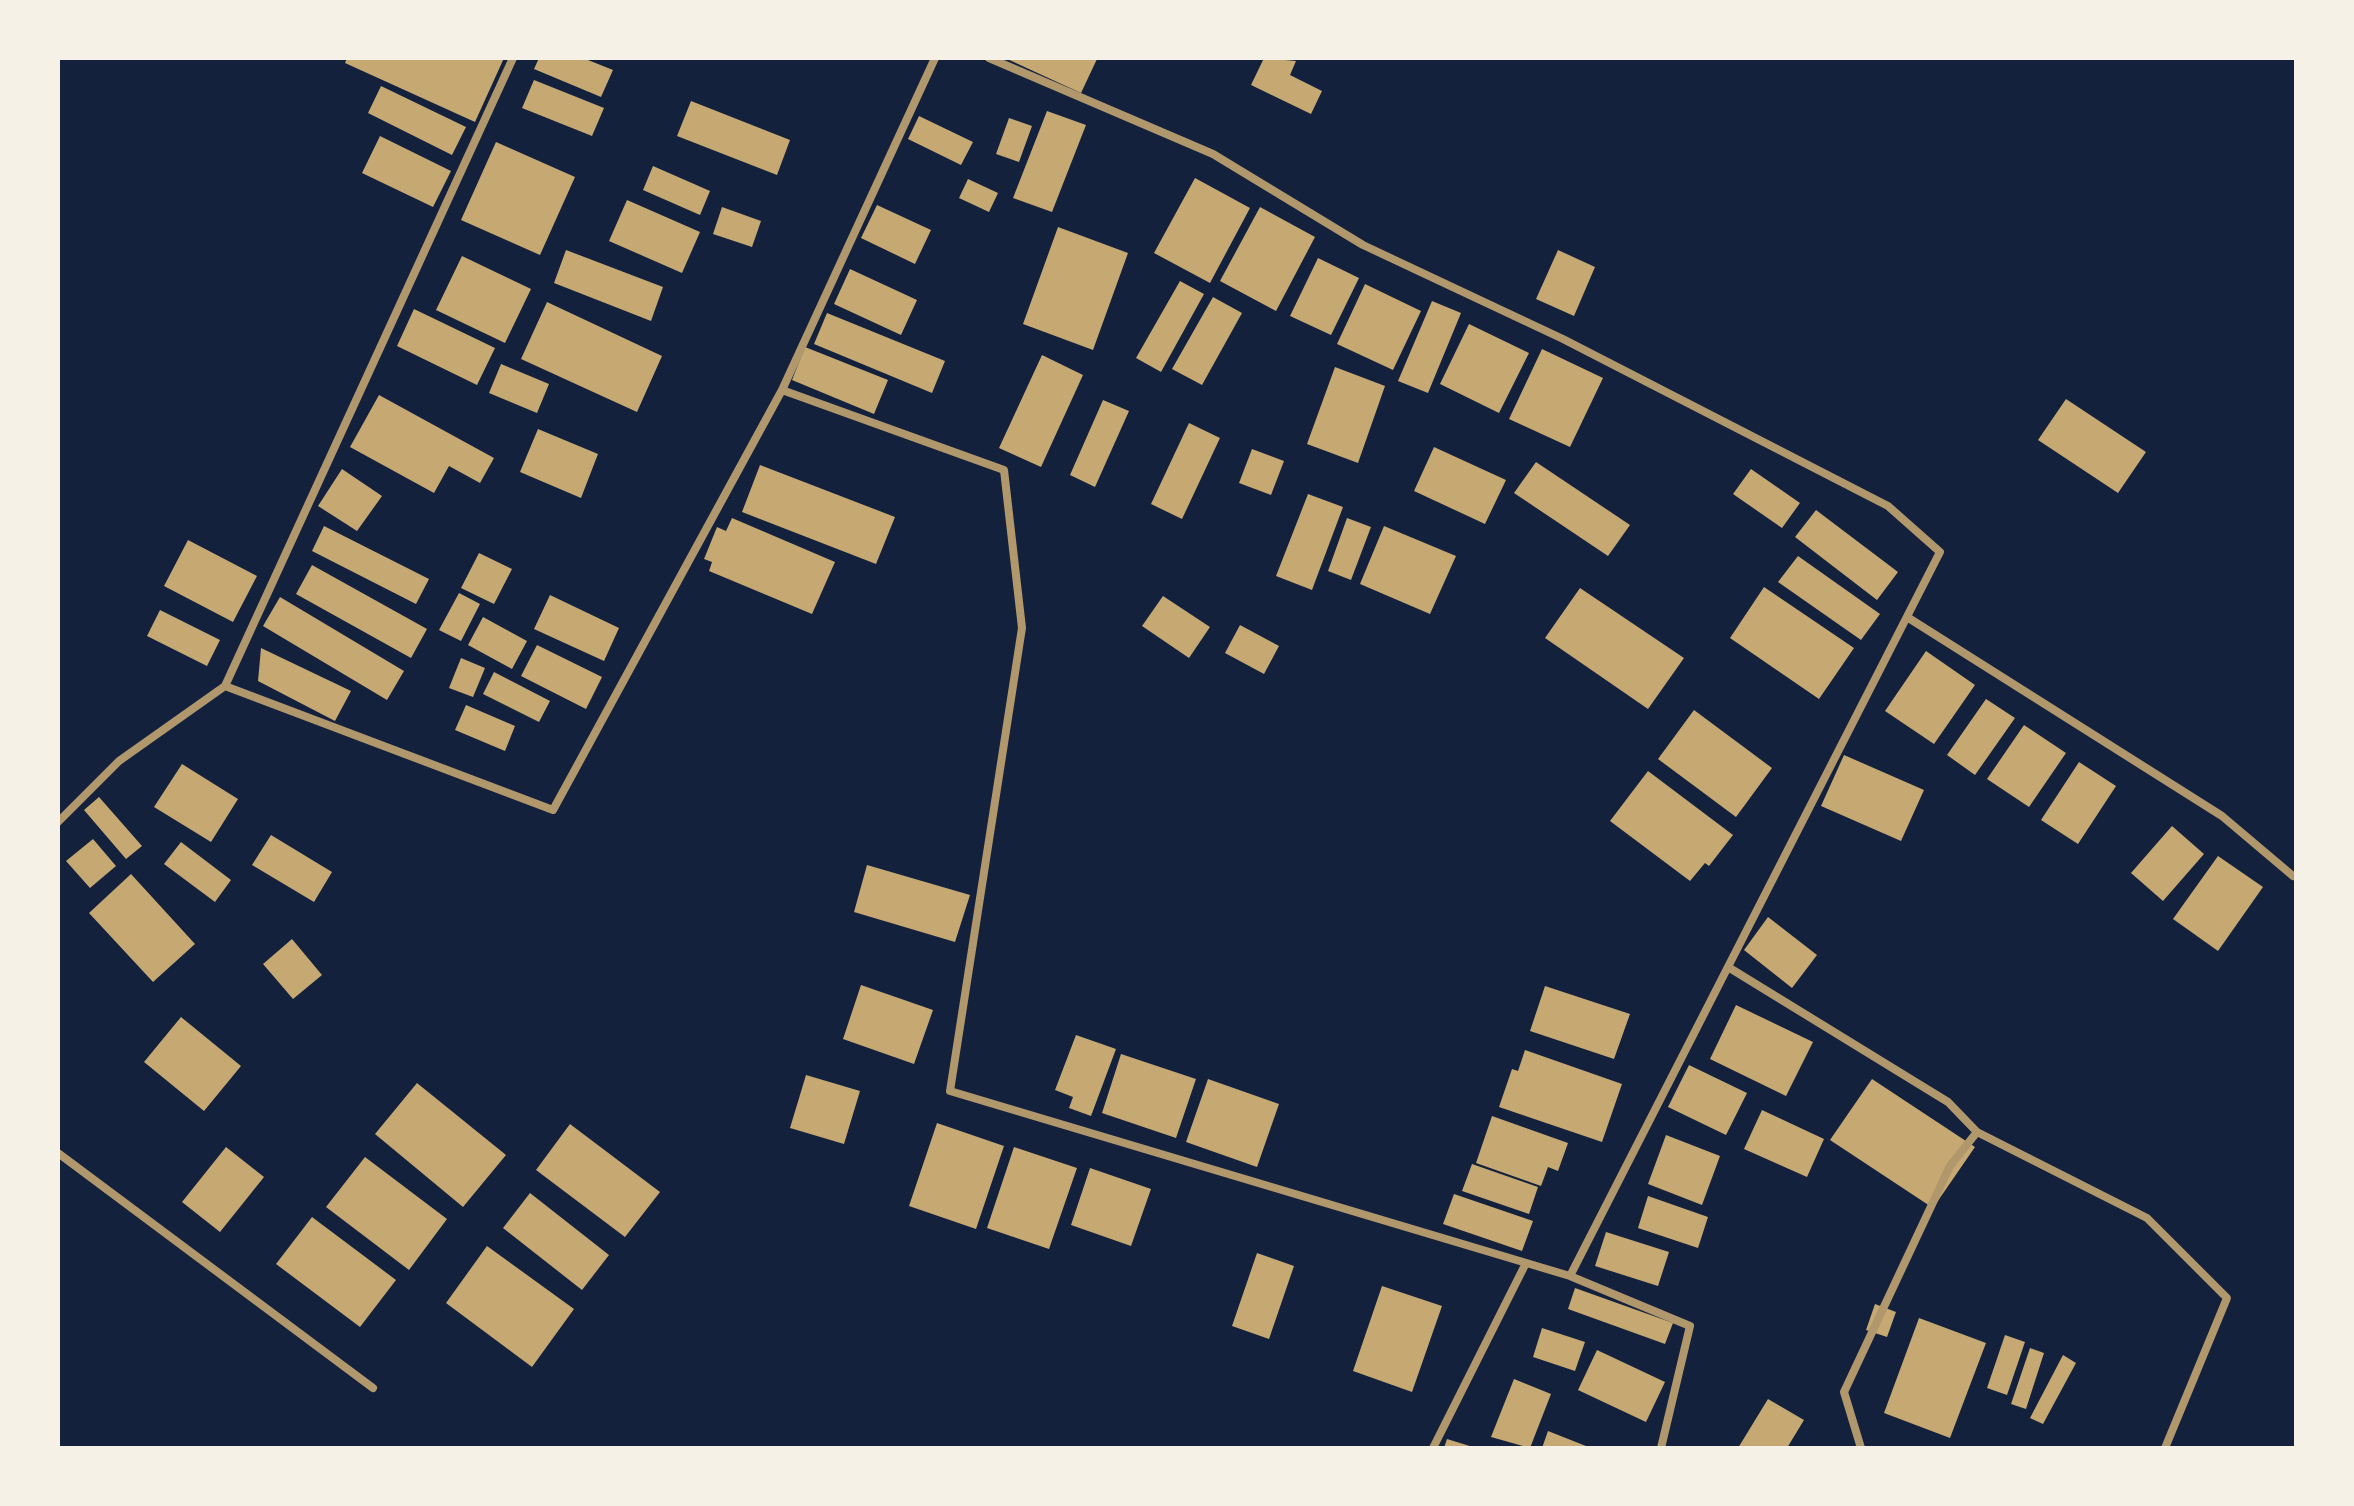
<!DOCTYPE html>
<style>
body{margin:0}
#map{position:relative;width:2354px;height:1506px;overflow:hidden;background:#14213d;font-family:Karla,sans-serif}
canvas{display:block}
.frame{position:absolute;inset:0;border:60px solid #f6f1e7;pointer-events:none}
</style>
<div id="map">
<canvas width="2354" height="1506"></canvas>
<div class="frame"></div>
</div>
<script>
const context = document.querySelector('canvas').getContext('2d');
context.lineJoin = 'round';
function fillPath(path, color) {
  context.fillStyle = color;
  context.fill(path, 'evenodd');
}
function shape(rows) {
  const path = new Path2D();
  for (const r of rows) {
    path.moveTo(r[0], r[1]);
    for (let i = 2; i < r.length; i += 2) path.lineTo(r[i], r[i + 1]);
  }
  return path;
}
function strokePath(path, color, width, dash) {
  context.strokeStyle = color;
  context.lineWidth = width;
  context.lineCap = dash ? 'butt' : 'round';
  context.setLineDash(dash || []);
  context.stroke(path);
}
fillPath(shape([
 [347,58,504,58,475,122,345,63],
 [539,58,583,58,613,70,601,97,534,69],
 [1005,58,1094,58,1097,59,1081,93],
 [1264,58,1296,61,1290,75,1322,91,1311,114,1251,85],
 [534,80,604,108,592,136,522,108],
 [381,86,466,127,452,155,368,113],
 [691,101,790,140,777,175,677,136],
 [1047,111,1086,125,1052,212,1013,198],
 [919,116,973,142,961,165,908,139],
 [1009,118,1032,126,1019,162,996,154],
 [380,136,451,171,433,207,362,173],
 [496,142,575,177,540,255,461,220],
 [653,166,710,191,700,215,643,190],
 [1195,178,1250,208,1210,283,1154,253],
 [968,179,998,193,989,212,959,198],
 [627,200,700,232,682,273,609,241],
 [877,205,931,230,915,264,861,238],
 [722,207,761,221,752,247,713,234],
 [1260,207,1315,237,1276,311,1220,281],
 [1058,227,1128,253,1093,350,1023,324],
 [566,250,663,287,651,321,554,283],
 [1558,250,1595,267,1574,316,1536,299],
 [462,256,531,289,505,343,436,310],
 [1318,258,1359,278,1331,335,1290,316],
 [850,269,917,300,901,335,834,304],
 [1180,281,1204,294,1161,372,1136,358],
 [1365,284,1421,311,1393,370,1337,344],
 [1213,297,1242,313,1202,385,1172,369],
 [1432,301,1461,313,1428,393,1398,381],
 [547,302,662,356,637,412,521,359],
 [414,309,495,348,477,385,397,346],
 [827,313,945,361,932,393,814,344],
 [1469,324,1529,353,1499,413,1440,384],
 [805,347,888,380,874,414,792,380],
 [1542,349,1603,378,1570,447,1509,419],
 [1042,355,1083,375,1041,467,999,448],
 [501,364,549,384,537,413,489,393],
 [1335,367,1385,386,1358,463,1307,444],
 [379,395,494,458,480,483,449,466,434,493,350,447],
 [2066,399,2146,452,2118,493,2038,440],
 [1103,400,1129,411,1095,487,1070,475],
 [1189,423,1220,438,1182,519,1151,504],
 [538,429,598,454,581,498,520,472],
 [1434,447,1506,480,1485,524,1414,491],
 [1252,449,1284,461,1271,495,1239,483],
 [1536,462,1630,525,1608,556,1514,493],
 [760,465,895,517,876,564,742,512],
 [342,469,382,496,357,531,318,506],
 [1751,469,1800,503,1782,528,1733,494],
 [1308,494,1343,507,1312,590,1276,576],
 [1816,510,1898,572,1877,600,1795,537],
 [732,518,835,562,812,614,709,571,712,562,704,559,717,527,726,531],
 [1347,518,1371,527,1351,580,1328,571],
 [324,526,429,579,416,604,312,551],
 [1384,526,1456,556,1430,614,1360,584],
 [188,540,257,576,233,622,164,586],
 [479,553,512,569,494,604,461,588],
 [1798,556,1880,614,1861,640,1778,582],
 [312,565,427,629,411,658,296,594],
 [1764,587,1854,648,1819,699,1730,638],
 [1580,588,1684,658,1648,709,1545,638],
 [459,593,480,604,461,641,439,630],
 [550,595,619,628,604,661,534,629],
 [1163,596,1210,627,1189,658,1142,626],
 [280,597,404,671,387,700,263,626],
 [160,610,220,640,207,666,147,636],
 [483,617,527,641,512,669,468,645],
 [1240,625,1279,646,1264,674,1225,653],
 [537,645,602,677,586,709,521,676],
 [261,648,351,691,335,721,258,681],
 [1926,651,1975,685,1934,744,1885,711],
 [461,658,485,668,473,697,449,688],
 [494,672,550,701,539,722,483,694],
 [1986,699,2015,718,1975,775,1947,755],
 [466,705,515,726,505,751,455,730],
 [1694,710,1772,768,1736,817,1658,759],
 [2024,725,2066,753,2029,807,1987,779],
 [1844,755,1924,790,1901,841,1821,806],
 [2079,762,2116,786,2078,844,2041,820],
 [182,764,238,799,211,842,154,807],
 [1648,771,1733,835,1709,866,1705,863,1690,881,1610,821],
 [99,797,142,846,126,859,84,810],
 [2172,826,2204,854,2163,901,2131,873],
 [271,835,332,872,314,902,252,865],
 [93,839,116,866,90,888,66,861],
 [181,842,231,880,215,902,164,864],
 [2218,856,2263,887,2218,951,2173,919],
 [867,865,970,895,955,942,854,912],
 [131,874,195,944,153,982,89,913],
 [1768,917,1817,955,1792,988,1744,950],
 [292,939,322,975,293,999,263,964],
 [861,985,933,1010,914,1064,843,1039],
 [1545,986,1630,1014,1614,1059,1530,1031],
 [1736,1005,1813,1042,1786,1096,1710,1059],
 [181,1017,241,1066,204,1111,144,1062],
 [1076,1035,1116,1049,1091,1116,1069,1108,1073,1097,1055,1090],
 [1525,1050,1622,1084,1602,1142,1499,1107,1512,1069,1518,1071],
 [1121,1054,1196,1079,1176,1138,1102,1113],
 [1689,1065,1747,1093,1726,1135,1668,1107],
 [806,1075,860,1091,844,1144,790,1128],
 [1208,1079,1279,1104,1257,1167,1186,1142],
 [1872,1079,1975,1147,1933,1208,1830,1140],
 [417,1083,506,1155,463,1207,375,1134],
 [1762,1110,1824,1139,1807,1177,1744,1149],
 [1492,1116,1568,1143,1558,1171,1548,1167,1541,1186,1476,1163],
 [937,1123,1004,1146,976,1229,909,1206],
 [570,1124,660,1192,625,1237,536,1170],
 [1666,1135,1720,1156,1702,1205,1648,1184],
 [226,1147,264,1177,220,1232,182,1202],
 [1014,1147,1077,1168,1049,1249,987,1228],
 [365,1157,447,1219,409,1270,326,1207],
 [1472,1164,1538,1187,1529,1214,1462,1191],
 [1090,1168,1151,1189,1131,1246,1071,1225],
 [530,1193,609,1255,582,1290,503,1228],
 [1454,1194,1533,1221,1522,1251,1443,1224],
 [1648,1196,1708,1217,1698,1248,1638,1228],
 [312,1217,396,1280,360,1327,276,1264],
 [1606,1232,1669,1252,1658,1286,1595,1266],
 [487,1246,574,1309,532,1367,446,1303],
 [1257,1253,1294,1266,1269,1339,1232,1326],
 [1382,1286,1442,1306,1412,1392,1353,1371],
 [1575,1288,1673,1323,1665,1344,1568,1309],
 [1875,1304,1896,1312,1887,1337,1866,1330],
 [1919,1318,1986,1343,1950,1438,1884,1413],
 [1542,1328,1585,1342,1575,1371,1533,1357],
 [2005,1335,2025,1342,2007,1395,1987,1388],
 [2030,1348,2044,1353,2026,1409,2011,1404],
 [1597,1350,1665,1382,1646,1422,1578,1390],
 [2063,1355,2076,1363,2043,1424,2030,1418],
 [1514,1379,1551,1394,1530,1448,1491,1437],
 [1768,1399,1804,1420,1787,1448,1738,1448],
 [1548,1431,1591,1448,1542,1448],
 [1447,1439,1473,1447,1473,1448,1444,1448]
]), '#c6a872');
strokePath(shape([
 [935,58,782,390,1004,470,1022,628,950,1091,1570,1276,1940,552,1888,506,1563,339,1363,245,1213,154,989,58],
 [1907,617,2222,816,2293,876],
 [225,686,553,810,782,390],
 [58,822,119,761,225,686,513,58],
 [1728,967,1948,1102,1977,1132,2147,1218,2227,1298,2165,1448],
 [58,1153,373,1388],
 [1570,1276,1690,1326,1661,1448],
 [1433,1448,1526,1263],
 [1861,1448,1844,1392,1950,1166,1977,1132]
]), '#b1986c', 8);
</script>
